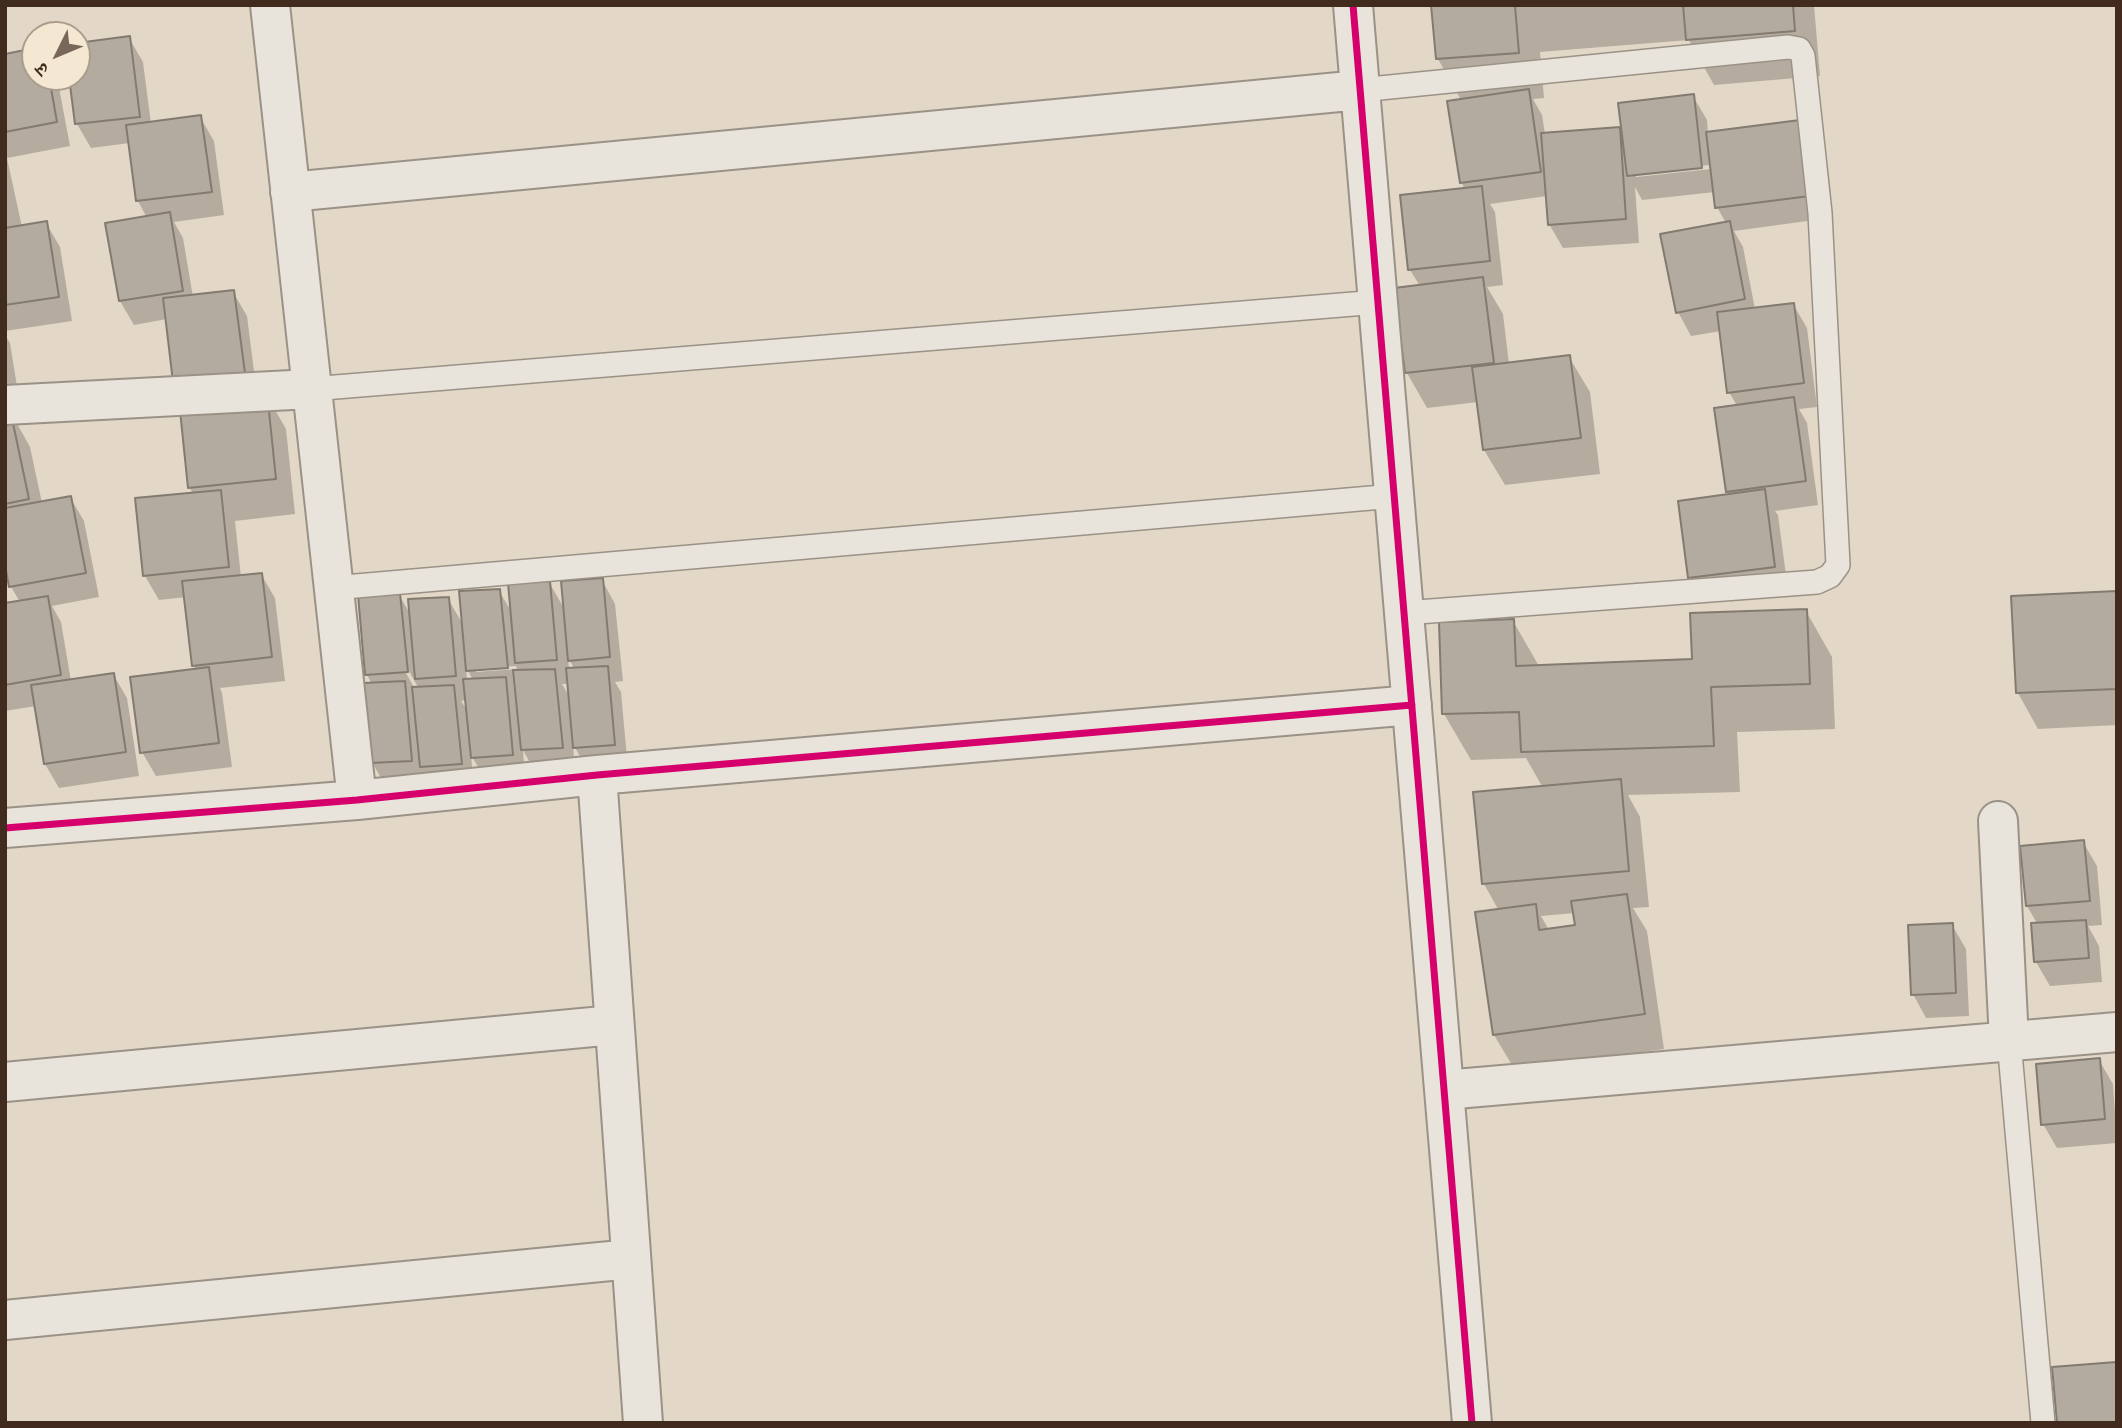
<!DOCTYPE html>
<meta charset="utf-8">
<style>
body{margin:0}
#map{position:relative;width:2122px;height:1428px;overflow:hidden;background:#e3d8c7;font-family:"IM FELL Great Primer","Noto Serif Devanagari",serif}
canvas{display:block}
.frame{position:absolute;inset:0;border:7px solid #402b1e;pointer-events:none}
.north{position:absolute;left:21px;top:21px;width:70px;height:70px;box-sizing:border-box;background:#f4e8d3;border:2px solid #ac9c8b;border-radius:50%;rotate:227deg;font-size:19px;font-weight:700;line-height:28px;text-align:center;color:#402b1e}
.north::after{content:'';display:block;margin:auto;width:24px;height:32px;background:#796859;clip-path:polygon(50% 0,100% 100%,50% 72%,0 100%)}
</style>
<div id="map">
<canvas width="2122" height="1428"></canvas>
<div class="frame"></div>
<div class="north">उ</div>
</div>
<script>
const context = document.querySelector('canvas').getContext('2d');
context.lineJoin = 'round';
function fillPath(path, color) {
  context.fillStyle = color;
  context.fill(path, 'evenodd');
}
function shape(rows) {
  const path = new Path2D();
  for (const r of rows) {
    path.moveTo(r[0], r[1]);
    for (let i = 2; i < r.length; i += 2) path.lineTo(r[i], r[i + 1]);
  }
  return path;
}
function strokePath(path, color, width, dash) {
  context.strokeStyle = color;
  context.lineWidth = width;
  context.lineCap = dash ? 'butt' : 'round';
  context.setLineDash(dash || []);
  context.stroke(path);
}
fillPath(shape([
 [1433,5,1814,5,1820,76,1714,85,1689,40,1540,52,1544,98,1533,99,1542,115,1545,134,1623,129,1693,96,1707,120,1708,133,1799,122,1822,219,1734,231,1743,247,1755,309,1793,304,1807,328,1817,407,1799,409,1807,423,1818,505,1775,511,1778,515,1788,590,1704,601,1690,577,1730,496,1727,491,1737,406,1729,392,1721,331,1691,336,1678,312,1726,223,1717,207,1715,192,1642,200,1635,187,1639,243,1563,248,1549,224,1547,196,1490,204,1495,212,1503,285,1487,287,1503,314,1509,364,1569,357,1590,392,1600,474,1505,485,1484,450,1478,402,1427,408,1407,373,1420,286,1410,270,1465,189,1461,182,1461,100,1438,59],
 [1710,165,1711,169,1636,177,1636,173],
 [129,38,143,62,151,124,200,117,214,141,224,215,174,222,183,238,193,297,233,292,247,316,257,395,266,394,286,429,295,514,235,521,241,577,261,574,275,598,285,681,220,688,222,693,232,767,156,776,142,752,196,671,194,666,186,597,159,600,145,576,137,499,193,494,190,488,180,403,167,319,134,325,120,301,147,218,138,201,130,143,91,148,77,124,71,77,77,77,77,45],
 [35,50,35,77,57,77,70,146,7,158,22,227,46,223,60,247,72,321,5,331,5,55],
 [5,335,10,343,22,417,14,418,30,447,42,503,70,497,84,521,99,597,52,606,61,622,71,681,113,674,127,698,139,776,59,788,45,764,36,706,5,711,5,604,20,602,11,587,5,556],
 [602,580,615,604,623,681,615,682,621,692,628,769,589,772,573,744,575,772,536,774,523,750,525,779,487,782,471,755,474,788,435,791,424,771,425,784,386,787,372,762,372,684,367,675,399,595,411,615,448,599,464,626,499,591,513,614,549,582,565,610],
 [568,657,575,670,569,670],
 [405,664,419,689,415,689,402,666],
 [516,666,517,669,476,672,476,668],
 [466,667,473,680,467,680],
 [562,684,569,684,571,699],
 [467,700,469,713,461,701],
 [2117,593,2117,725,2038,729,2018,693,2013,597],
 [1806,611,1832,657,1835,729,1737,732,1740,792,1628,795,1640,817,1649,907,1633,908,1647,931,1664,1049,1515,1070,1494,1035,1499,911,1484,884,1475,794,1543,788,1526,758,1471,760,1444,714,1513,621,1539,666,1694,661],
 [1575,913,1577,926,1549,930,1541,916],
 [2083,842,2097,866,2102,925,2088,926,2099,946,2102,982,2050,986,2036,962,2038,925,2027,906],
 [1952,925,1966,949,1969,1016,1926,1018,1913,994],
 [2099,1060,2113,1084,2117,1143,2057,1148,2043,1124],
 [2115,1364,2117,1423,2059,1423]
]), '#0003');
const building = shape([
 [1431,5,1525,5,1515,6,1519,53,1436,59,1431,5],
 [1683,5,1793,5,1795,31,1686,40,1683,5],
 [130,36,140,117,75,124,69,77,77,77,77,43,130,36],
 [35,48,35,77,49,77,57,122,5,132,5,54,35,48],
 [1529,89,1541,172,1460,183,1447,101,1529,89],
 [1694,94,1702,168,1627,176,1618,103,1694,94],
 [201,115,212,192,136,201,126,125,201,115],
 [1800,120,1810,196,1715,208,1706,132,1800,120],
 [1620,127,1626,219,1548,225,1541,133,1620,127],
 [1482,186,1490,261,1408,270,1400,195,1482,186],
 [170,212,183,291,119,301,105,223,170,212],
 [47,221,59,297,5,305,5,228,47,221],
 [1730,221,1745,299,1676,313,1660,234,1730,221],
 [1483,277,1494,363,1405,373,1394,288,1483,277],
 [234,290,245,373,173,382,163,298,234,290],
 [1794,303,1804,383,1727,393,1717,312,1794,303],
 [1570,355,1581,438,1483,450,1472,367,1570,355],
 [267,392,276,479,188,488,179,401,267,392],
 [1794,397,1806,481,1726,492,1714,408,1794,397],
 [10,409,29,499,5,504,5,410,10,409],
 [1765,489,1775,567,1688,578,1678,501,1765,489],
 [221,490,229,567,143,576,135,498,221,490],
 [71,496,86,573,9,587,5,565,5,508,71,496],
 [262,573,272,657,192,666,182,581,262,573],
 [603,578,610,657,568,661,561,581,603,578],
 [550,581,557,660,515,663,508,583,550,581],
 [500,589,508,668,466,671,459,591,500,589],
 [2117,591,2117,689,2016,693,2011,596,2117,591],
 [400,593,408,672,365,675,358,595,400,593],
 [48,596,61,675,5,685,5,603,48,596],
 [449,597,456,676,415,679,408,599,449,597],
 [1807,609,1810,684,1711,687,1714,746,1521,752,1519,712,1442,714,1439,622,1514,619,1516,666,1692,659,1690,613,1807,609],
 [608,666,615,745,573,748,566,668,608,666],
 [209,667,219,743,140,753,130,677,209,667],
 [555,669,563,748,521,750,513,670,555,669],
 [114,673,126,752,44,764,31,685,114,673],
 [506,677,513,755,471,758,463,679,506,677],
 [405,681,412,761,370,763,363,683,405,681],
 [454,685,462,764,420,767,412,687,454,685],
 [1621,779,1629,871,1482,884,1473,792,1621,779],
 [2084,840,2090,901,2026,906,2020,846,2084,840],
 [1627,894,1645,1014,1493,1035,1475,912,1536,904,1539,930,1575,925,1571,901,1627,894],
 [2086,920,2089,958,2034,962,2031,923,2086,920],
 [1953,923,1956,993,1911,995,1908,925,1953,923],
 [2100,1058,2105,1119,2041,1125,2036,1064,2100,1058],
 [2116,1362,2117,1422,2057,1423,2052,1367,2116,1362]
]);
fillPath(building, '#b3ab9f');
strokePath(building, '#837a70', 2);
const lane = shape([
 [1360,90,1788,47,1799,49,1803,56,1820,213,1838,565,1830,576,1817,582,1404,613],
 [311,389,1378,302],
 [333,588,1394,496],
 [2009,1041,2043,1423]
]);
const street = shape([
 [270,5,357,800],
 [1353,5,1472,1423],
 [290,192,1360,90],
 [5,405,311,389],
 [597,775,643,1423],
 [1998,821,2009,1041],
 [5,828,357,800,597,775,1412,705],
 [5,1082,614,1025],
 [1444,1090,2117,1032],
 [5,1320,631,1259]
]);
strokePath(lane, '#9b9287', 26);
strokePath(street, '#9b9287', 42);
strokePath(lane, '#e8e3db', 23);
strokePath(street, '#e8e3db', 38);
strokePath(shape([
 [1353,5,1472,1423],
 [5,828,357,800,597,775,1412,705]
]), '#d6006c', 7);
</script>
